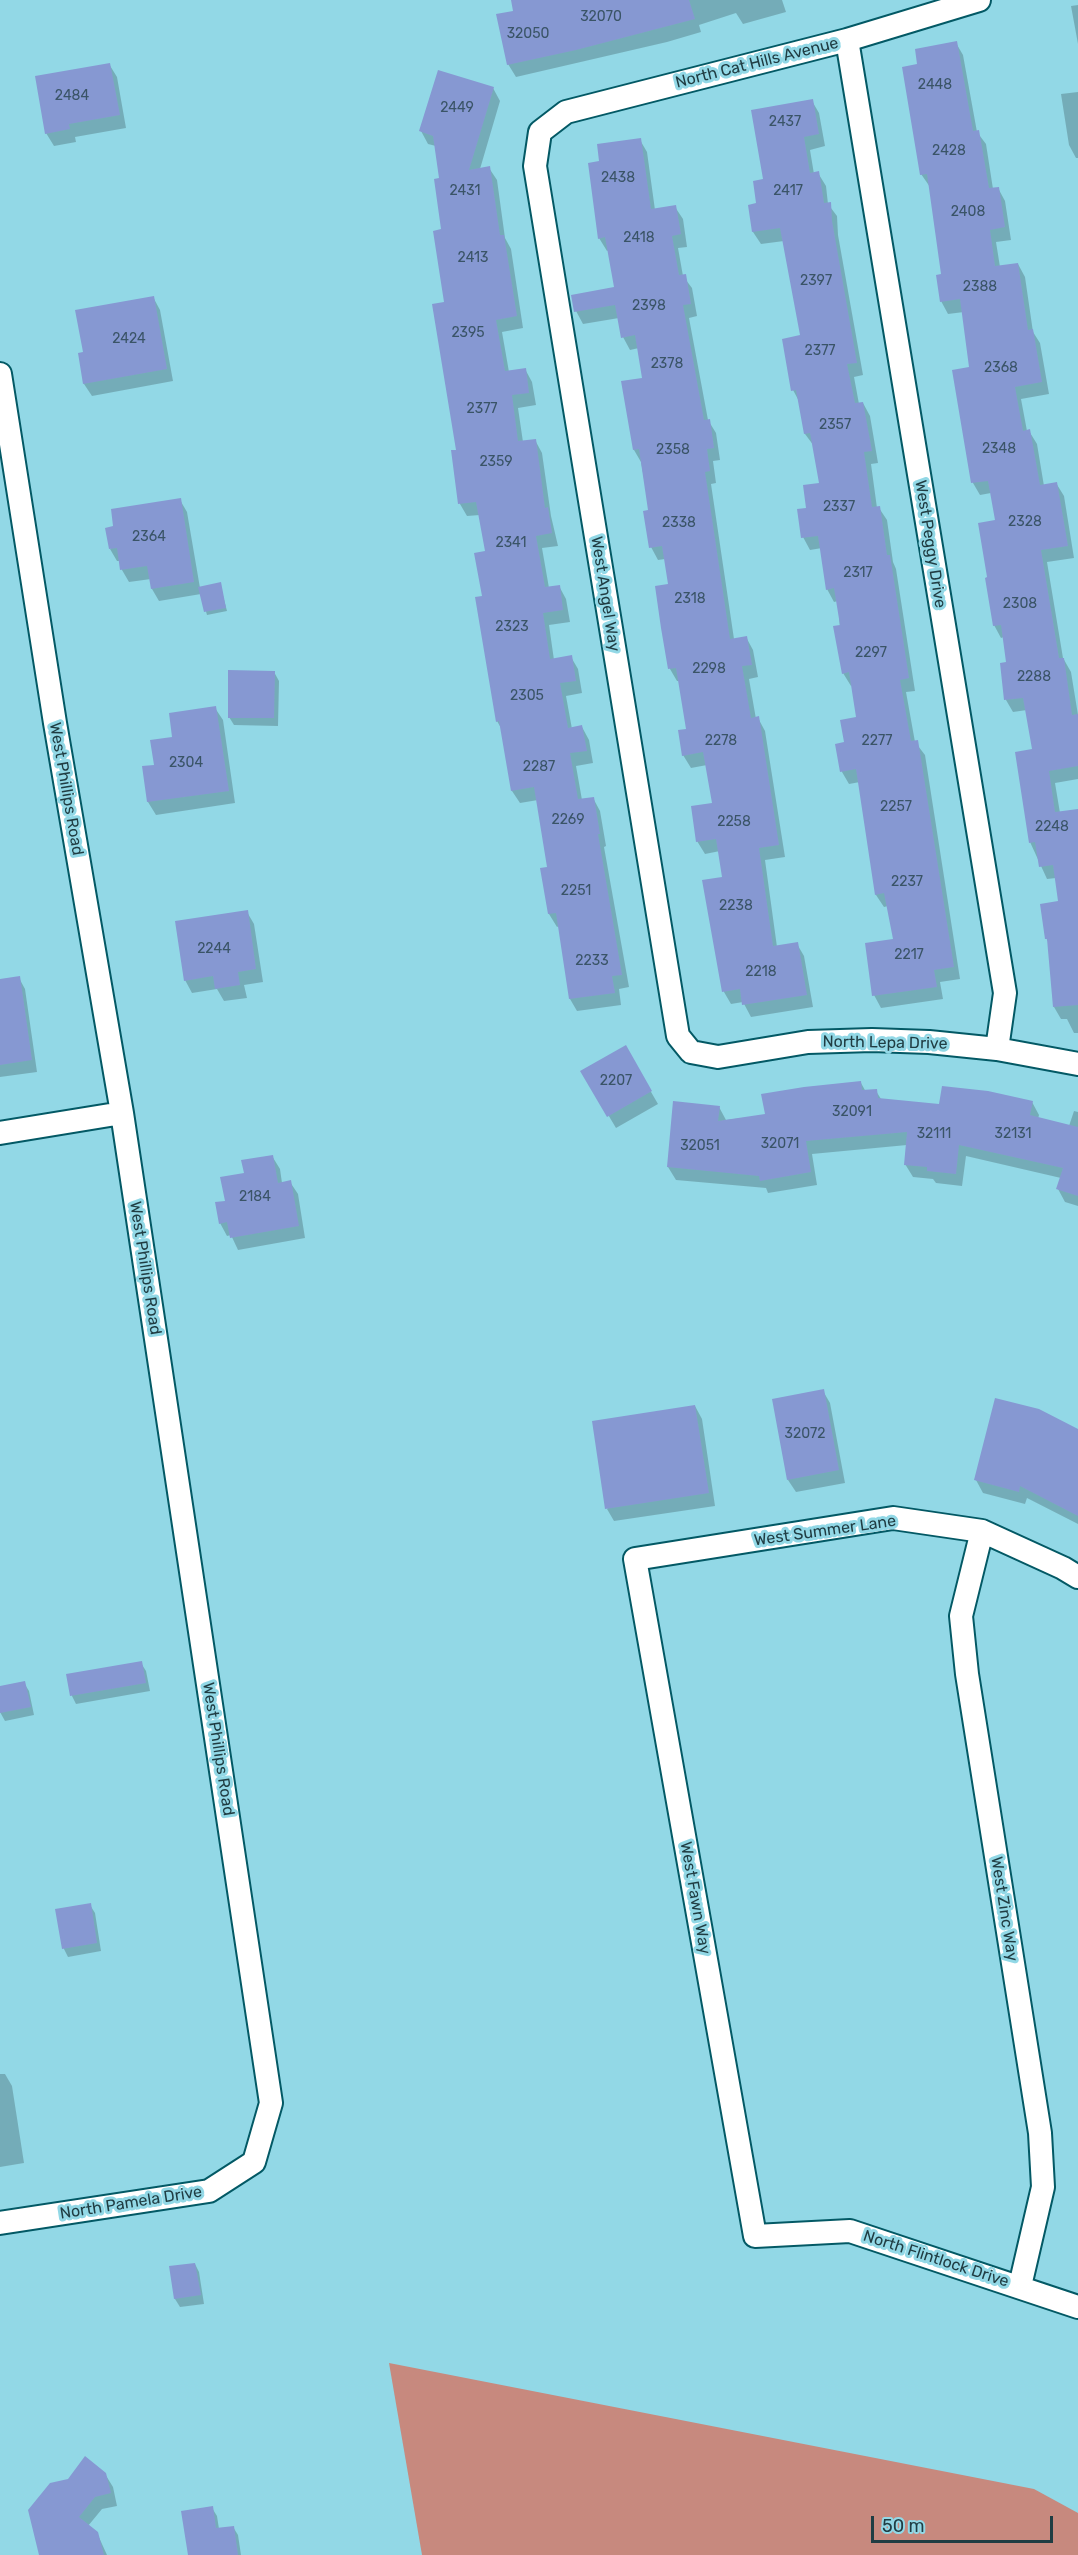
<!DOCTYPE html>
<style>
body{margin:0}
#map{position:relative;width:1078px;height:2555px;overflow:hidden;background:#92d8e6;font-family:Rubik,sans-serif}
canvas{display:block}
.scale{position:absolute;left:871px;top:2516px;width:182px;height:27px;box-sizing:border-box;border:3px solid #203d43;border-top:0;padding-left:8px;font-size:18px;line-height:21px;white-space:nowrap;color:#203d43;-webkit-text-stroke:4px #92d8e6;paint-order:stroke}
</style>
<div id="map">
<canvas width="1078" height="2555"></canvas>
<div class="scale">50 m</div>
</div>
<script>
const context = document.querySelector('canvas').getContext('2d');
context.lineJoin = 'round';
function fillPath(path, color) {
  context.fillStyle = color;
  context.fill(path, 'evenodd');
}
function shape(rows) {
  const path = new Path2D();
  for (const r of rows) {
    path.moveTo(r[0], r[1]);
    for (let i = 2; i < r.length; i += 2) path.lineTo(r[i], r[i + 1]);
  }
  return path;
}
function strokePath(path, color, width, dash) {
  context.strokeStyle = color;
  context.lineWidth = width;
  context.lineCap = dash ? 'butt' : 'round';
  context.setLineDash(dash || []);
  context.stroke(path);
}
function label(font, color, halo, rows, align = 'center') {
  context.font = font + ' Rubik,sans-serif';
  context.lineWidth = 6;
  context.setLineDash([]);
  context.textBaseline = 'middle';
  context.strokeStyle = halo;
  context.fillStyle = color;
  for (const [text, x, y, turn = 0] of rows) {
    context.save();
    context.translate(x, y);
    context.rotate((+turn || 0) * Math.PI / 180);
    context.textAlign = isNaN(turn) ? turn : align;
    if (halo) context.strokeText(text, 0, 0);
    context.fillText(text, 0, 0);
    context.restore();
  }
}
fillPath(shape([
 [389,2363,1034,2489,1078,2513,1078,2555,422,2555]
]), '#c7897e');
fillPath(shape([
 [518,0,782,0,786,12,743,24,736,13,699,25,701,32,667,42,516,77,508,64],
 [1078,5,1078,44,1071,6],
 [956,43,963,55,977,132,986,144,993,189,998,188,1005,201,1011,240,996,242,1000,267,1018,264,1025,277,1033,332,1040,343,1049,394,1021,399,1027,431,1029,431,1037,444,1044,486,1056,483,1064,496,1074,558,1047,562,1063,658,1071,672,1078,715,1078,779,1055,783,1060,813,1078,810,1078,1033,1074,1033,1067,1019,1061,1019,1054,1007,1049,943,1046,938,1060,903,1056,878,1047,879,1030,842,1034,750,1027,710,1013,712,1006,700,1007,664,1004,637,1001,638,994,625,996,521,991,493,980,495,973,483,954,371,971,368,964,312,948,314,941,301,943,275,930,187,921,174,919,65],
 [109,64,117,77,126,128,75,137,76,142,54,146,46,133],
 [493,88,500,101,480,169,489,168,497,180,505,238,511,249,523,328,502,332,509,372,525,369,532,382,536,405,518,408,523,442,535,440,542,453,551,516,558,546,542,548,549,588,559,586,566,599,570,622,549,625,554,660,571,657,578,669,582,693,566,696,572,729,582,727,589,740,593,763,576,766,582,800,593,798,600,811,606,846,604,847,629,987,619,989,621,1005,577,1011,570,999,559,926,557,927,549,914,542,869,549,868,538,800,520,803,512,791,501,728,497,721,484,597,487,552,480,515,467,516,460,504,446,303,441,179,436,146,428,144,421,131],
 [1078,92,1078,158,1076,158,1069,145,1061,94],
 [812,101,819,113,825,146,810,150,814,174,818,173,826,186,828,204,837,216,838,235,863,375,854,377,859,404,863,403,870,416,878,463,871,464,877,508,879,508,887,520,893,562,896,569,915,691,906,692,915,742,925,755,960,979,940,982,943,999,881,1008,874,995,895,940,888,906,884,907,876,895,860,782,849,784,842,772,837,745,846,744,858,719,853,685,851,686,843,673,838,601,834,602,827,589,822,548,810,550,803,537,808,509,821,484,814,446,805,434,800,403,793,390,802,337,784,241,761,244,753,232,750,206,758,205,765,180],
 [640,140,647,152,655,210,675,207,683,219,687,247,678,248,683,276,692,288,697,316,689,318,708,420,716,433,720,460,713,461,716,483,711,484,734,639,746,637,753,650,758,677,749,679,756,719,758,718,765,731,785,857,765,860,777,947,797,944,804,956,813,1007,751,1017,743,1002,731,1004,724,992,724,878,720,851,705,854,697,841,713,804,707,765,691,768,683,755,688,730,680,681,677,681,670,669,656,587,669,585,665,559,658,560,651,547,650,511,641,462,634,450,644,379,639,348,630,350,623,337,619,318,583,324,576,311,616,288,609,250,607,251,599,238,601,162],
 [153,297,160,310,173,381,92,396,84,384,85,353],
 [180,500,187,512,200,588,220,584,227,611,207,615,201,594,159,601,152,589,151,579,129,582,122,570,120,561,117,561,110,549],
 [274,672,279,681,278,726,234,725,229,717],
 [215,708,223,720,235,803,156,815,148,802,144,767,155,766,174,738],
 [247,912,254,924,263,982,244,985,247,998,224,1001,217,989,192,993,185,980],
 [19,978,25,989,37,1072,0,1077,0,981],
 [625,1047,658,1104,616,1128,582,1071],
 [861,1083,866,1092,876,1091,881,1099,940,1105,1032,1102,1039,1115,1038,1119,1069,1126,1074,1111,1078,1112,1078,1206,1065,1202,1058,1189,1061,1178,966,1156,962,1186,936,1183,933,1179,913,1177,905,1164,907,1145,812,1154,817,1185,768,1193,766,1188,676,1180,668,1167,674,1103,719,1107,726,1120,766,1115],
 [272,1156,280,1169,282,1183,290,1182,298,1194,305,1238,238,1250,231,1235,227,1236,220,1223,227,1202,245,1174],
 [823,1391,830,1403,845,1483,796,1492,788,1480],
 [695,1406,702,1419,715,1506,614,1521,607,1509],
 [1078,1430,1078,1524,1027,1498,1025,1504,983,1493,976,1480],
 [141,1663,146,1671,150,1691,76,1704,72,1696,68,1676],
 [24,1683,29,1691,34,1715,5,1721,0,1712,0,1688],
 [90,1905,95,1913,101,1951,68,1957,64,1949,57,1910],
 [0,2074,5,2074,12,2086,24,2163,0,2167],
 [195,2264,199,2272,204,2304,180,2307,175,2299,171,2268],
 [105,2474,113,2487,117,2506,102,2509,88,2526,97,2533,107,2555,41,2555],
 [212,2508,217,2516,219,2529,233,2527,238,2535,241,2555,189,2555]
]), '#0003');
fillPath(shape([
 [511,0,689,0,695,19,576,50,507,65,496,14,513,11],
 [957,41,973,131,979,130,989,188,999,187,1005,227,990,230,995,266,1018,263,1028,330,1033,329,1042,382,1015,387,1023,431,1030,429,1040,485,1057,482,1068,546,1041,550,1059,658,1064,658,1072,715,1078,714,1078,766,1049,771,1055,812,1078,809,1078,1005,1053,1007,1047,939,1045,939,1040,904,1058,901,1053,865,1039,867,1035,842,1029,843,1015,752,1032,749,1023,698,1004,700,1000,663,1006,662,1001,625,993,626,985,578,987,577,978,523,995,520,988,481,971,483,952,370,969,367,960,299,940,302,936,275,941,274,927,174,920,175,902,67,917,64,915,49],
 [110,63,120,115,69,124,70,129,45,134,35,76],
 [438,70,494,87,469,170,490,166,500,235,504,235,517,316,496,320,505,371,526,368,529,393,512,395,518,441,536,439,545,508,548,507,552,533,536,536,545,587,560,585,563,610,543,613,550,659,572,655,576,681,560,683,568,728,582,725,587,751,570,753,578,799,594,797,600,834,598,834,622,975,612,976,615,993,569,999,556,913,548,914,540,868,547,867,534,787,511,791,499,721,496,722,475,597,482,596,474,553,485,551,476,502,458,504,451,450,456,450,432,304,444,302,433,231,441,229,434,179,439,178,433,136,419,131],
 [813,99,819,134,804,137,810,173,819,171,824,203,831,202,832,221,857,363,847,364,855,403,863,402,872,451,864,452,872,507,880,506,887,555,890,555,909,678,900,680,911,741,918,740,954,967,934,970,937,987,872,996,865,943,893,939,884,893,875,895,856,769,840,772,835,744,844,742,840,720,856,717,849,672,842,674,833,626,840,625,834,588,826,590,818,536,801,538,797,509,806,508,803,485,819,483,810,433,804,434,796,390,791,391,782,339,800,335,780,228,752,232,748,205,756,203,753,181,763,179,751,110],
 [641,138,651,209,676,205,681,234,672,236,679,275,686,274,691,304,683,305,704,420,710,419,714,448,707,449,710,471,705,472,730,639,747,636,752,665,742,666,751,718,759,716,779,845,759,848,773,946,798,942,807,995,742,1005,740,989,722,992,702,880,722,877,716,839,696,842,691,806,712,803,703,752,682,756,678,730,686,729,676,668,668,669,661,628,655,586,668,584,662,546,649,548,643,511,648,510,639,449,633,450,621,381,642,378,635,335,621,338,615,305,574,312,571,295,614,287,605,237,598,239,588,163,599,161,597,144],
 [154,296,167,369,83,384,78,353,83,352,75,310],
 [181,498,194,582,151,589,147,566,120,570,117,548,109,549,105,528,113,526,111,509],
 [221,582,226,608,204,612,198,587],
 [228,670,275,671,274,718,228,718],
 [216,706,229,791,147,802,142,766,154,765,150,740,172,737,169,713],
 [248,910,256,969,238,972,240,985,215,989,213,976,184,981,175,921],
 [20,976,32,1060,0,1065,0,979],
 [626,1045,652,1091,607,1117,580,1071],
 [861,1081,862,1090,877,1089,878,1098,939,1104,942,1086,988,1091,1033,1101,1030,1115,1078,1127,1078,1196,1056,1189,1063,1168,959,1145,956,1174,927,1171,927,1167,904,1165,907,1132,806,1141,811,1172,760,1181,759,1176,667,1167,673,1101,720,1106,718,1121,765,1114,761,1094,804,1087],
 [273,1155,278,1183,291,1180,299,1226,230,1238,227,1222,219,1224,215,1202,225,1201,220,1177,244,1173,241,1160],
 [824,1389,839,1470,787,1480,772,1399],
 [995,1398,1039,1409,1078,1429,1078,1516,1020,1486,1019,1492,974,1480],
 [695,1405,709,1493,605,1509,592,1421],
 [142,1661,146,1683,70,1696,66,1674],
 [25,1681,31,1707,0,1713,0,1686],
 [91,1903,97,1943,62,1949,55,1909],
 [195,2263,201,2295,174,2299,169,2266],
 [85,2456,106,2473,111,2493,95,2497,79,2517,98,2532,104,2555,39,2555,28,2510,50,2483,68,2479],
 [213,2506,216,2528,234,2526,238,2555,188,2555,181,2511]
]), '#8698d2');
const minor = shape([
 [979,0,847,40,566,112,540,132,535,166,678,1036,691,1052,718,1057,808,1042,872,1040,929,1042,997,1049,1078,1064],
 [847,40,1005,993,997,1049],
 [0,374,55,723,122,1113,271,2103,254,2162,209,2191,0,2223],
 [0,1133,122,1113],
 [982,1531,961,1616,967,1674,1040,2133,1043,2187,1020,2286],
 [1078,1577,1063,1568,982,1531,893,1518,635,1559,755,2236,850,2231,1078,2307]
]);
strokePath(minor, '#035965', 26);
strokePath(minor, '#fff', 22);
label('14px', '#3a5467', null, [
 ["32070",601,17],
 ["32050",528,34],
 ["2448",935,85],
 ["2484",72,96],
 ["2449",457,108],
 ["2437",785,122],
 ["2428",949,151],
 ["2438",618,178],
 ["2431",465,191],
 ["2417",788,191],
 ["2408",968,212],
 ["2418",639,238],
 ["2413",473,258],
 ["2397",816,281],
 ["2388",980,287],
 ["2398",649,306],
 ["2395",468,333],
 ["2424",129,339],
 ["2377",820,351],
 ["2378",667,364],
 ["2368",1001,368],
 ["2377",482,409],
 ["2357",835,425],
 ["2348",999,449],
 ["2358",673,450],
 ["2359",496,462],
 ["2337",839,507],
 ["2328",1025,522],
 ["2338",679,523],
 ["2364",149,537],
 ["2341",511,543],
 ["2317",858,573],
 ["2318",690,599],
 ["2308",1020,604],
 ["2323",512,627],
 ["2297",871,653],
 ["2298",709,669],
 ["2288",1034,677],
 ["2305",527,696],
 ["2278",721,741],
 ["2277",877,741],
 ["2304",186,763],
 ["2287",539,767],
 ["2257",896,807],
 ["2269",568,820],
 ["2258",734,822],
 ["2248",1052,827],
 ["2237",907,882],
 ["2251",576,891],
 ["2238",736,906],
 ["2244",214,949],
 ["2217",909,955],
 ["2233",592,961],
 ["2218",761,972],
 ["2207",616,1081],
 ["32091",852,1112],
 ["32111",934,1134],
 ["32131",1013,1134],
 ["32071",780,1144],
 ["32051",700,1146],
 ["2184",255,1197],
 ["32072",805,1434]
]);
label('16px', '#203d43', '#92d8e6', [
 ["North Cat Hills Avenue",757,63,-14],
 ["West Peggy Drive",930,544,81],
 ["West Angel Way",605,594,81],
 ["West Phillips Road",66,789,80],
 ["North Lepa Drive",885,1043,1],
 ["West Phillips Road",145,1268,81],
 ["West Summer Lane",825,1531,-8],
 ["West Phillips Road",218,1749,81],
 ["West Fawn Way",695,1898,80],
 ["West Zinc Way",1004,1909,81],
 ["North Pamela Drive",131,2203,-9],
 ["North Flintlock Drive",936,2259,18]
]);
</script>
